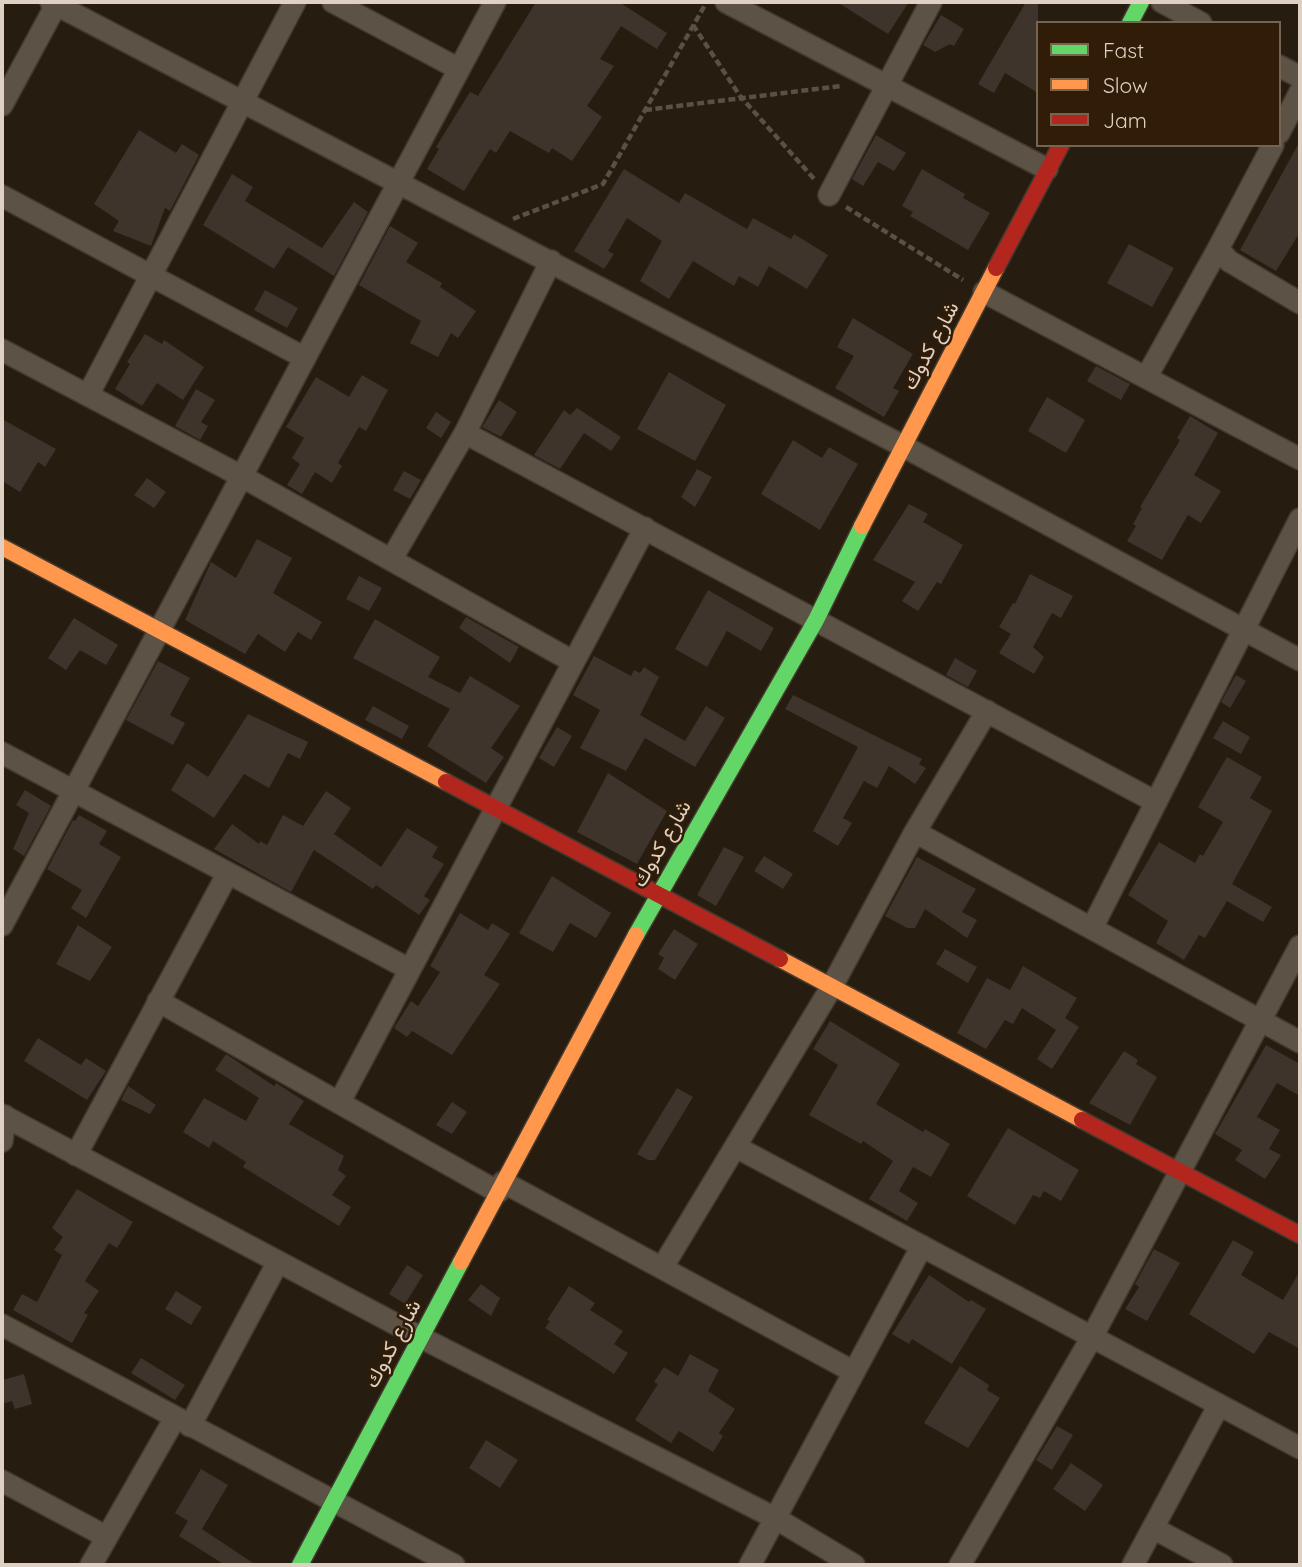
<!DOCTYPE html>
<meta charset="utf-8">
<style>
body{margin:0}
#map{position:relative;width:1302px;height:1567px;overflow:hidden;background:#271c10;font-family:Quicksand,sans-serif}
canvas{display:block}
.frame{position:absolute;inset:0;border:4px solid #ded1c4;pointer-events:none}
.legend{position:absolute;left:1036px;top:21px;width:245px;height:126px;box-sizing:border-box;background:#301c07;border:2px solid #766453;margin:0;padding:9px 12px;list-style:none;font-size:21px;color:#ded1c4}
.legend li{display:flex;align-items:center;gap:14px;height:35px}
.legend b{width:35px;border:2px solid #766453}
</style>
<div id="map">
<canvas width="1302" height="1567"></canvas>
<div class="frame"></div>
<ul class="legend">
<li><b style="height:9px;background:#63d668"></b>Fast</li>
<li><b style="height:9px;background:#ff974d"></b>Slow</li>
<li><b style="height:9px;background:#b3261e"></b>Jam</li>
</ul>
</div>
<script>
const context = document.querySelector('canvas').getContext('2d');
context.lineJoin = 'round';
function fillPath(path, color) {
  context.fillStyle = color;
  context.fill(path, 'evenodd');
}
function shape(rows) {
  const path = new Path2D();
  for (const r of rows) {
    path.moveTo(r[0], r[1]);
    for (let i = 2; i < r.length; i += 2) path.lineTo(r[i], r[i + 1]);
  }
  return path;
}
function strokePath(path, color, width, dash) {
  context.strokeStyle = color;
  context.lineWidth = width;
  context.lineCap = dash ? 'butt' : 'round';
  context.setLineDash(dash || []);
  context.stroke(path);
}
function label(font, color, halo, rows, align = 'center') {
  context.font = font + ' Quicksand,Vazirmatn,sans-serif';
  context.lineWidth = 5;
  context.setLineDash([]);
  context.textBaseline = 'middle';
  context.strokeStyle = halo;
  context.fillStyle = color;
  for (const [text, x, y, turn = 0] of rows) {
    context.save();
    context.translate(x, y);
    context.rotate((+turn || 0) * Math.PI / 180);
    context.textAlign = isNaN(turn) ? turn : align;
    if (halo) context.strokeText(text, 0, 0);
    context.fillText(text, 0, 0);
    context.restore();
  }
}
fillPath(shape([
 [536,2,619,2,667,33,657,49,621,26,600,59,614,66,587,106,602,117,572,161,552,148,549,153,510,131,496,153,490,149,464,191,427,169,439,149,436,147,470,92,478,96],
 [837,2,909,2,888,34],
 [1026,2,1038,2,1038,93,1005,73,994,93,978,84],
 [941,15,964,29,954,46,950,44,935,52,923,45],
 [139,130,176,153,182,144,199,155,170,211,165,208,151,246,113,231,119,221,94,204],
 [876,135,906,153,894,171,878,162,863,186,852,179],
 [1300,141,1300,232,1276,271,1240,250],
 [624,169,679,203,685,193,747,229,753,218,791,239,794,234,828,255,807,289,769,266,758,287,739,276,734,286,693,261,669,299,640,281,662,241,627,218,608,251,614,254,604,269,574,251],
 [922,169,965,194,963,198,990,213,968,250,910,216,913,212,902,206],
 [232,174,253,187,245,201,322,248,354,202,368,212,334,276,288,247,274,269,203,225],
 [390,226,418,243,406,262,442,283,440,287,476,311,458,338,451,333,438,357,410,343,421,321,359,285],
 [1129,244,1174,268,1152,307,1107,283],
 [265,290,298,308,287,328,254,310],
 [853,318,913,354,893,388,899,391,884,417,835,388,854,356,837,347],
 [145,334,162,344,164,340,204,367,183,400,157,383,142,406,115,389,130,364,127,362],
 [1096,366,1130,384,1121,400,1087,381],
 [669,372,726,405,695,461,637,429],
 [362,375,388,390,366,431,359,427,338,463,342,466,332,483,315,472,302,494,287,485,300,464,292,458,304,438,286,427,316,377,349,397],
 [196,389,215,400,201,422,208,426,200,440,175,426],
 [1047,397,1085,420,1066,453,1028,431],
 [499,400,517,412,501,437,482,427],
 [577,408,621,437,611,451,584,433,560,469,534,455,564,410,570,415],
 [436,412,451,422,441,438,426,428],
 [1190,416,1218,433,1194,475,1221,491,1201,523,1188,515,1162,560,1127,541,1136,526,1133,524,1142,508,1140,507,1180,440,1177,438],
 [2,419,56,449,45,467,38,462,20,492,2,481],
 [793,440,822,458,829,447,858,464,820,530,761,494],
 [697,469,712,477,695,507,681,497],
 [404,471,421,480,410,499,393,490],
 [147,478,166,492,154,508,134,495],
 [909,504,928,514,923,522,963,545,941,584,937,582,918,611,902,601,915,582,873,560],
 [257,539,292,558,273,593,322,622,311,640,298,632,285,652,258,634,245,654,185,620,211,562,236,578],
 [1030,574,1073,596,1061,618,1052,613,1033,647,1044,657,1034,674,999,653,1011,634,999,627,1013,603,1015,604],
 [359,576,382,588,369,611,346,599],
 [708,590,774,628,761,651,727,631,707,667,675,649],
 [466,617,519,647,510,663,459,628],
 [74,618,118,645,106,665,80,650,66,670,48,658],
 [375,619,440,657,428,677,460,693,470,676,520,706,491,748,504,757,486,783,427,746,450,709,353,658],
 [594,656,631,676,634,670,640,673,644,667,659,677,640,715,685,741,706,706,725,718,695,767,645,738,626,771,580,748,600,710,573,695],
 [955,658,977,671,968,687,946,675],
 [158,661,190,678,170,715,185,723,173,745,126,720],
 [1236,675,1246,681,1230,708,1221,702],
 [793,695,922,759,919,764,926,768,915,784,889,766,877,788,864,781,843,818,852,823,838,846,813,831,858,747,785,709],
 [373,706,409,726,402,739,365,720],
 [248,714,308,742,300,759,288,753,269,788,244,774,214,818,171,790,187,763,208,777],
 [1223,721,1250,737,1241,754,1213,738],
 [557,727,572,736,554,767,539,758],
 [1227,757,1262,777,1250,798,1272,811,1232,884,1272,907,1263,922,1227,901,1205,938,1199,935,1184,960,1156,943,1168,921,1128,895,1159,842,1195,863,1200,854,1203,856,1223,822,1198,807],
 [608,773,667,811,637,864,577,832],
 [25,790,51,806,24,856,13,849,29,813,16,805],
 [326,791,351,808,334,834,381,867,407,828,438,847,432,857,444,864,424,896,430,900,419,915,376,885,373,889,314,850,291,892,214,849,232,824,259,844,260,841,267,845,283,815,303,826],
 [79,815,107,831,99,844,121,857,86,918,71,908,82,890,47,869,73,820,75,821],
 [724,847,744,857,716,906,697,895],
 [764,856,793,874,783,889,754,871],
 [917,857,976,889,962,912,977,920,967,938,925,909,915,928,907,928,885,916],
 [552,876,611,913,596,938,570,923,553,952,519,933],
 [460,913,488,930,492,923,510,934,484,975,500,984,452,1055,412,1031,407,1037,394,1028,411,1001,418,1006,440,972,430,966],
 [78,925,112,947,90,981,56,964],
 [674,929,698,944,675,980,658,969,664,958,658,954],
 [945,949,977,967,968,983,936,964],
 [1023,966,1077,998,1065,1018,1079,1027,1052,1069,1037,1059,1056,1030,1022,1008,1013,1024,1005,1020,986,1049,957,1033,987,978,1010,990],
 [830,1021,900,1064,876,1104,923,1132,925,1129,950,1144,931,1177,913,1167,899,1191,918,1203,907,1221,869,1199,893,1161,863,1141,861,1144,809,1115,838,1065,813,1049],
 [38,1038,81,1065,86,1058,106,1071,87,1100,24,1061],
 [1266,1045,1300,1064,1300,1096,1277,1083,1257,1117,1280,1130,1269,1149,1281,1155,1265,1179,1235,1160,1242,1150,1215,1134],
 [1124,1051,1138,1060,1136,1064,1157,1077,1130,1125,1089,1103],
 [226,1054,274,1086,276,1083,304,1101,289,1124,344,1156,338,1170,346,1176,332,1195,351,1207,339,1226,243,1167,246,1162,213,1141,209,1148,183,1132,204,1098,246,1121,259,1098,215,1070],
 [128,1086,156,1105,150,1114,121,1100],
 [677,1088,693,1097,655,1160,648,1160,637,1154],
 [452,1102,467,1112,452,1134,436,1125],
 [1008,1128,1079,1170,1061,1201,1044,1191,1040,1198,1033,1195,1015,1225,967,1196],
 [77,1189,133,1222,117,1248,109,1243,85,1281,99,1291,84,1313,88,1315,72,1343,13,1310,22,1294,37,1302,62,1255,54,1250,63,1237,52,1228],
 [1233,1240,1254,1252,1241,1275,1283,1300,1300,1271,1300,1349,1269,1332,1254,1354,1189,1314],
 [1154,1249,1180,1263,1147,1321,1125,1309,1139,1287,1135,1284],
 [407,1265,423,1275,405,1304,389,1294],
 [929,1275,969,1302,971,1300,986,1309,952,1364,912,1339,909,1344,892,1334],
 [481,1284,500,1298,491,1316,468,1300],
 [569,1286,595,1303,590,1310,623,1331,614,1344,628,1353,614,1374,545,1328,550,1321,547,1320],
 [176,1291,202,1307,191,1325,165,1309],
 [690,1354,719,1370,708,1391,735,1409,719,1433,723,1436,713,1452,679,1431,671,1443,635,1420,658,1384,654,1382,664,1367,678,1376],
 [141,1358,185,1385,175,1400,131,1373],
 [960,1366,989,1385,987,1390,1000,1398,968,1448,924,1423],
 [24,1374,32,1404,15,1409,12,1401,2,1404,2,1380],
 [1057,1426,1073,1435,1052,1470,1036,1460],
 [486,1440,518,1460,500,1488,469,1468],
 [1071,1463,1103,1485,1085,1511,1053,1489],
 [201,1469,228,1485,202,1529,256,1565,225,1565,179,1536,188,1521,175,1513]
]), '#3e342c');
const street = shape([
 [51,2,901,445,1300,660],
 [333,2,459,69],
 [726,2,1047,169],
 [1162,2,1201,23],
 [1279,66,1300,77],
 [2,105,56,5],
 [1279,133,1300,92],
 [1273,145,1218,249,1229,261,1300,303],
 [829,195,931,2],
 [2,196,305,358],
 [984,292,1300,459],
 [2,350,241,476,572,661],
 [1147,376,1218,249],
 [88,395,295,2],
 [465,433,1156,802],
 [391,560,465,433,551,261],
 [2,753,409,969],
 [915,832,1300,1042],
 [2,925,495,2],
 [1092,928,1300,519],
 [158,1001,498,1192],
 [339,1103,645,528],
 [2,1115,420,1337,775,1518,854,1565],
 [2,1141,5,1116],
 [736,1147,1300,1448],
 [76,1155,228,873],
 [503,1182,854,1372],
 [662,1268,831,988,915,832,987,711],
 [2,1325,454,1565],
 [190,1426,278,1262],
 [2,1481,107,1537],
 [1153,1528,1222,1565],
 [91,1565,175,1418],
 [750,1565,922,1246],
 [960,1565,1092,1337,1300,946],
 [1133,1565,1219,1405]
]);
const fast = shape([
 [1130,23,1141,2],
 [636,935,816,620,862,526],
 [300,1565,461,1262]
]);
const slow = shape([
 [862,526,996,268],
 [2,547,446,782],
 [780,959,1082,1120],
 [461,1262,636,935]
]);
const jam = shape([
 [996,268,1061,145],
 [446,782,780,959],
 [1082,1120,1300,1235]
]);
strokePath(street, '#43392e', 24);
strokePath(fast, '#43392e', 19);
strokePath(slow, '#43392e', 19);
strokePath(jam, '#43392e', 19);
strokePath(shape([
 [693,25,740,96,816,181],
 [645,110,841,86],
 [846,207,963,280],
 [513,219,603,184,705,5]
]), '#595046', 4.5, [7, 3.5]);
strokePath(street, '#5d5246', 21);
strokePath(fast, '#63d668', 16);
strokePath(slow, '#ff974d', 16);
strokePath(jam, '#b3261e', 16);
label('21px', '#ded1c4', '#301c07', [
 ["شارع كدوك",931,346,-62],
 ["شارع كدوك",662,844,-60],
 ["شارع كدوك",393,1344,-62]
]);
</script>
